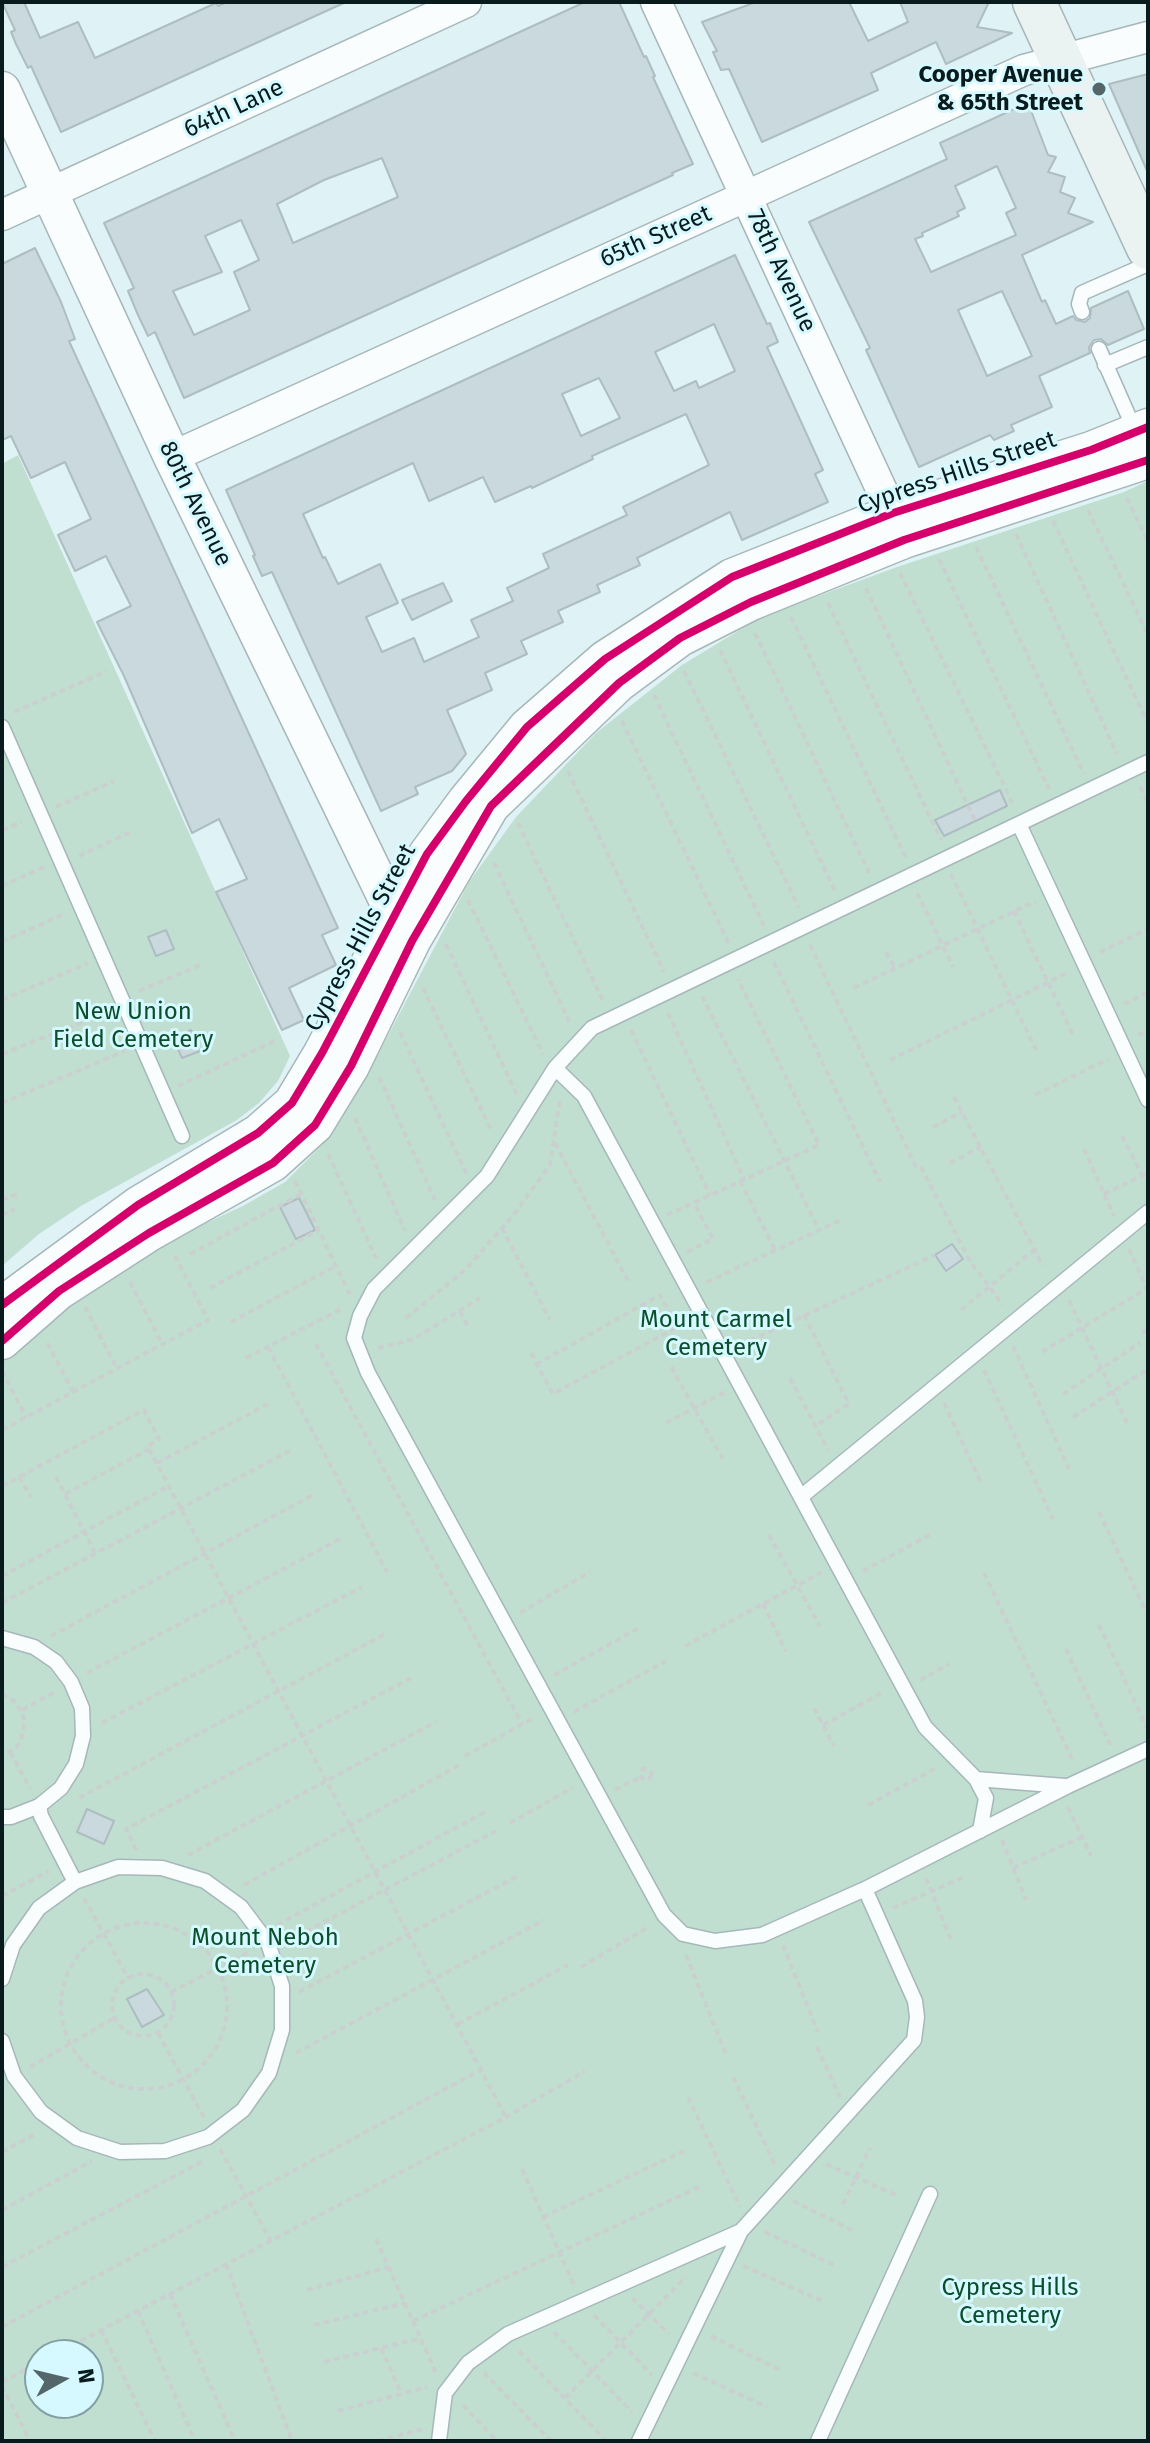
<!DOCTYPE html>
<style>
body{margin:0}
#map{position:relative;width:1150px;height:2443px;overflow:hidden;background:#dff2f5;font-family:"Fira Sans",sans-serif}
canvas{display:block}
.frame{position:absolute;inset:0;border:4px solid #091b1d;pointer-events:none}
.north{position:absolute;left:24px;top:2339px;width:80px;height:80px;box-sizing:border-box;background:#d5f9ff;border:2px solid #83a0a5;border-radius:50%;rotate:82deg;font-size:22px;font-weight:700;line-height:32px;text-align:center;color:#091b1d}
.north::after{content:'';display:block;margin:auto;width:28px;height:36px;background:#546669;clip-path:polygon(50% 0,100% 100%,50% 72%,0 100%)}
</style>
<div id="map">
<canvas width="1150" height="2443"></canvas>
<div class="frame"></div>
<div class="north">N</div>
</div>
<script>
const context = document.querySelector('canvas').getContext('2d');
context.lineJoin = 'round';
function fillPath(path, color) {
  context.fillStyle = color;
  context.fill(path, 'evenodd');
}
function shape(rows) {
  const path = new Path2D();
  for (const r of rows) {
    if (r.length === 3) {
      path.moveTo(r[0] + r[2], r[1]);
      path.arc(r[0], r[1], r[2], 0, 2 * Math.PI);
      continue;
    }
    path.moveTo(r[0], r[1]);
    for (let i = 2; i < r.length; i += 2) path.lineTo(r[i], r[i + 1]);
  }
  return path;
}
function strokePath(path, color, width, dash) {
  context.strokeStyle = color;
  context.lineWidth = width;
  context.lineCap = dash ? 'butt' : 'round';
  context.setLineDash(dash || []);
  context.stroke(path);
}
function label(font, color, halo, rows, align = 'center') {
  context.font = font + ' "Fira Sans",sans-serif';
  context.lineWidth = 6;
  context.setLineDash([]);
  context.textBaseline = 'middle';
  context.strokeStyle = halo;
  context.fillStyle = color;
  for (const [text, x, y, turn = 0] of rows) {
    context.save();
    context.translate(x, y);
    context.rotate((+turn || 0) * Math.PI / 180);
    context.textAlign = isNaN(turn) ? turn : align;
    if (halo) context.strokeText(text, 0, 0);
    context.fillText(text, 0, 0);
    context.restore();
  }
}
fillPath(shape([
 [18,455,290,1056,278,1081,259,1103,237,1120,81,1206,39,1234,2,1266,2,464],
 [1148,481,1148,2441,2,2441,2,1362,44,1326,98,1285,171,1239,243,1206,285,1182,323,1144,365,1079,469,882,516,817,596,733,682,665,761,617,897,567,1124,492],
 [40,2355,88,2355,88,2403,40,2403]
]), '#c0dfd1');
const building = shape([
 [2,2,24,2,40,38,78,22,95,58,216,3,218,6,227,2,346,2,61,132,31,66,28,68,16,44,11,32,15,30,2,2],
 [585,2,619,2,644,57,646,56,655,76,653,77,693,164,672,173,673,175,184,398,155,332,148,336,138,315,128,291,134,288,104,223,585,2],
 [382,158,398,197,293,243,277,204,324,180,382,158],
 [241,220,259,260,234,272,250,310,194,335,173,291,222,272,205,236,241,220],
 [756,2,849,2,868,41,908,22,900,2,989,2,977,27,1012,33,946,64,936,42,871,73,878,90,762,142,729,69,721,70,713,52,717,51,702,22,756,2],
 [1148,74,1148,173,1109,84,1148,74],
 [1023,105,1030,108,1048,155,1056,157,1048,172,1065,177,1060,192,1075,198,1068,213,1093,222,1022,255,1042,302,1045,300,1056,324,1073,316,1076,320,1085,322,1090,318,1091,308,1128,291,1144,329,1108,345,1101,339,1094,340,1089,347,1090,353,1039,376,1052,407,1011,425,1014,431,994,440,990,435,919,467,866,350,870,348,809,222,947,159,940,143,1023,105],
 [997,166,1016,208,1006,213,1016,235,931,272,915,239,923,236,922,233,959,216,957,212,965,208,955,186,997,166],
 [1002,291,1032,356,987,376,958,310,1002,291],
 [35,248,61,302,75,339,69,341,338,928,322,935,336,965,289,988,304,1020,282,1030,216,892,247,879,219,819,192,833,124,676,97,622,131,606,106,556,75,571,58,535,91,519,65,462,31,478,11,436,2,440,2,264,35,248],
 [735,255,767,324,770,323,778,342,767,347,823,470,815,474,828,502,742,540,730,512,637,558,640,565,597,585,600,592,558,611,563,622,521,641,527,654,485,673,492,690,447,710,466,754,452,771,415,787,418,794,381,811,272,572,262,576,253,556,255,555,226,490,735,255],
 [714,324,735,371,699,388,696,381,674,391,655,352,714,324],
 [599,378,620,418,581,436,562,394,599,378],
 [686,414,709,465,623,507,627,515,543,554,549,568,507,588,513,601,471,620,479,637,424,662,414,638,382,652,366,617,398,603,380,564,338,584,325,557,323,558,303,514,413,463,429,501,483,477,495,502,531,486,532,488,593,459,592,456,686,414],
 [443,583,452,601,412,620,402,600,443,583],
 [1000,790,1007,806,944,836,935,820,1000,790],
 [166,930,174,949,156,956,148,937,166,930],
 [191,1030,200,1051,182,1058,173,1038,191,1030],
 [299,1198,315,1230,296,1239,280,1207,299,1198],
 [952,1244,963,1259,946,1271,935,1255,952,1244],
 [87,1809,114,1821,104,1844,77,1832,87,1809],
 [147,1989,164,2015,142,2027,127,1999,147,1989]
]);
fillPath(building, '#cad9de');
strokePath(building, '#aebdc1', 2);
const service = shape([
 [1082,312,1079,304,1082,293,1148,264],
 [1099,349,1136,433],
 [1105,365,1148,347],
 [2,727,182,1136],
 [1148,762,592,1028,555,1068,487,1176,374,1289,360,1316,354,1338,368,1373,664,1915,683,1934,715,1941,762,1935,865,1889,1068,1786,1148,1749],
 [1019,824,1148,1100],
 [555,1068,584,1096,925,1727,976,1779,1065,1786],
 [802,1496,1148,1212],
 [2,1638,34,1647,56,1662,71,1682,82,1708,83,1736,76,1764,61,1788,39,1806,11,1817,2,1817],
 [976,1779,986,1798,980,1831],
 [39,1806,41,1816,75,1882],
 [2,1979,13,1945,39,1908,75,1882,118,1867,162,1868,205,1881,241,1907,268,1943,282,1986,282,2030,269,2073,243,2110,208,2137,165,2151,120,2152,77,2138,41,2112,14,2076,2,2041],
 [439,2441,445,2393,468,2363,508,2334,741,2231],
 [639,2441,741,2231,914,2040,917,2017,915,2001,865,1889],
 [818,2441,930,2194]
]);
const minor = shape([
 [656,2,902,534],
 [2,215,466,2],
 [172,457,1024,70,1148,37]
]);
const tertiary = shape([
 [2,90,172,457,394,914],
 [2,1305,138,1205,258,1133,292,1103,322,1053,427,854,466,801,527,727,605,659,732,577,893,513,1091,450,1148,427],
 [2,1341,59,1291,149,1233,273,1163,315,1125,351,1066,412,941,491,806,619,683,680,638,751,602,904,540,1148,460]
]);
const secondary = shape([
 [1034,2,1148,248]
]);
strokePath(service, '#a6b7ba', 17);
strokePath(minor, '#a6b7ba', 33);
strokePath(tertiary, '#a6b7ba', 39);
strokePath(secondary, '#a6b7ba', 45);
strokePath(shape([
 [1127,498,1148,542],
 [1088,510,1148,635],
 [1053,521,1148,724],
 [1016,534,1117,754],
 [976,547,1084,774],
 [939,559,1049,789],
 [900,573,1014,806],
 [866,588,976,823],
 [828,603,941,840],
 [791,617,906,858],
 [755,633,870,875],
 [720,650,835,891],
 [684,671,799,908],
 [654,695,764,926],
 [14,712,107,671],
 [622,721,729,944],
 [568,771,664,972],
 [1140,787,1148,803],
 [56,807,114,781],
 [518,823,604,1003],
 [2,830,22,822],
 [79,856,133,831],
 [494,863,571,1025],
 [951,874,1037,1052],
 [2,886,44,867],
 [917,893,953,967],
 [468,900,543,1054],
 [1014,911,1073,1035],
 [2,942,66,913],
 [446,944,517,1095],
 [810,945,916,1167,922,1169,970,1261,1003,1305],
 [886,952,895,968],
 [1100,952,1148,929],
 [774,962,880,1182],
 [423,988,492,1132],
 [854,988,1036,901],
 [139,991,203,964],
 [702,996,819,1230],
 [2,1000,88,963],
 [1124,1004,1148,992],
 [668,1013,744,1179],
 [631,1030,710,1195],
 [400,1032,466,1173],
 [1138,1035,1148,1031],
 [2,1054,108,1012],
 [890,1060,1069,972],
 [379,1077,435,1200],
 [178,1086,277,1040],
 [1035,1095,1108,1059],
 [954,1097,1043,1266],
 [2,1103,125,1051],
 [355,1118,405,1231],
 [933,1127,962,1112],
 [1122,1136,1142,1175],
 [555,1143,629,1283],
 [1084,1149,1114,1216],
 [328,1154,376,1258],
 [950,1163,981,1147],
 [295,1181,350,1295],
 [740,1181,775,1250],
 [1104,1194,1148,1173],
 [2,1200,20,1193],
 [2,1215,15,1209],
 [667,1215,819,1145,738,979],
 [502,1228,550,1320],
 [1129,1249,1148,1291],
 [687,1252,713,1239,694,1203],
 [190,1254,301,1194],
 [130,1282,162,1344],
 [707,1282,843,1219],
 [210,1288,319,1230],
 [1069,1300,1129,1427],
 [85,1307,116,1367],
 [961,1310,1034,1250],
 [460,1311,469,1329],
 [804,1315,849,1404,815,1426],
 [406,1318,465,1270,512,1217,550,1165,560,1099],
 [231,1322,336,1266],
 [1142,1332,1148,1330],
 [47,1343,73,1391],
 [316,1344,522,1724],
 [741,1345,935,1255],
 [1013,1346,1069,1469],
 [268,1347,387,1572],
 [378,1348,414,1339,480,1298],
 [1042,1352,1146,1289],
 [531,1353,537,1364,547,1383,553,1394,677,1327,660,1295,537,1364],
 [246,1358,341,1309],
 [671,1367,723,1459],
 [984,1370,1053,1519],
 [2,1371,26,1417],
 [790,1378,828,1450],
 [1063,1394,1140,1343],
 [944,1403,981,1483],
 [1073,1417,1148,1369],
 [666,1423,725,1392],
 [2,1430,208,1320,173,1252],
 [157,1463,268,1404],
 [19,1477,31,1497],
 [56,1477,95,1553],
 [2,1486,144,1410,159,1439,148,1446,149,1449,506,2117],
 [65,1494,149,1449],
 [1099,1512,1148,1616],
 [769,1535,820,1626],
 [863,1571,933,1533],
 [984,1573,1074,1763],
 [2,1576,169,1486],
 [2,1603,291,1450],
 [763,1604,786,1651],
 [520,1613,590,1572],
 [1099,1625,1148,1730],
 [51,1636,315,1494],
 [685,1646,822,1572],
 [1066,1649,1110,1745],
 [87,1673,340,1539],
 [554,1675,639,1628],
 [920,1680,949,1664],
 [2,1694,16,1702,25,1720,21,1740,15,1749,2,1755],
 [814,1708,834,1746],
 [22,1710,55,1692],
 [574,1712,666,1661],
 [102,1723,362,1587],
 [823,1725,883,1692],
 [10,1752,30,1788],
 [465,1756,535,1717],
 [646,1774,5.5],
 [615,1790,641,1777],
 [79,1798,387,1633],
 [868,1805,931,1771,937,1766],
 [1068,1807,1091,1856],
 [510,1823,572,1788],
 [1002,1840,1026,1900],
 [136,1850,126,1829,411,1678],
 [188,1855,436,1722],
 [1013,1868,1082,1837],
 [926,1878,951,1940],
 [244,1885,459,1765],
 [2,1896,49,1871],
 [84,1898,128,1978],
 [893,1908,964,1877],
 [144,2006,83],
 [277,1925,485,1812],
 [288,1941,496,1831],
 [783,1945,818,2032],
 [686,1955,727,2057],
 [581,1967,650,1926],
 [143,2005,31],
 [171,1992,251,1951],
 [299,1992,520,1875],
 [458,2024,568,1965],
 [158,2033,205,2119],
 [817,2047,840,2097],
 [296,2053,544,1920],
 [30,2067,114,2018],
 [733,2077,775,2165],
 [688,2097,740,2207],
 [220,2149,271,2241],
 [2,2152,37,2133],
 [826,2164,898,2196],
 [522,2169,574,2285],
 [793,2201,852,2230],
 [843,2204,870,2148],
 [2,2210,92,2161],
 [543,2217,688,2149],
 [765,2232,834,2265],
 [376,2239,436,2373],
 [226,2264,292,2441],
 [743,2266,825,2302],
 [2,2267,205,2160],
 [307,2290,389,2267],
 [170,2294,235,2441],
 [632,2298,669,2334],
 [138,2311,195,2441],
 [594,2315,652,2375],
 [413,2321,703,2185],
 [314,2325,405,2303],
 [2,2327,481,2070],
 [101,2330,155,2441],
 [554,2332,632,2412],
 [711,2336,780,2370],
 [381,2348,401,2393],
 [519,2351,606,2441],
 [54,2355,506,2117,585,2071],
 [324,2362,421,2338],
 [484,2373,551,2441],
 [693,2373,767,2407],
 [2,2382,40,2362],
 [2,2386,30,2441],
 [565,2398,686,2277],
 [463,2405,497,2441],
 [338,2411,427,2387],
 [378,2441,423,2429]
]), '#cad0d0', 4, [6, 4]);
strokePath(service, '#fafdfe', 14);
strokePath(minor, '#fafdfe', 30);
strokePath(tertiary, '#fafdfe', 36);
strokePath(secondary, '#ebf3f2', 42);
strokePath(shape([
 [2,1305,138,1205,258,1133,292,1103,322,1053,427,854,466,801,527,727,605,659,732,577,893,513,1091,450,1148,427],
 [2,1341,59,1291,149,1233,273,1163,315,1125,351,1066,412,941,491,806,619,683,680,638,751,602,904,540,1148,460]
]), '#d6006c', 8);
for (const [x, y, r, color] of [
 [1099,89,8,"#546669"]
]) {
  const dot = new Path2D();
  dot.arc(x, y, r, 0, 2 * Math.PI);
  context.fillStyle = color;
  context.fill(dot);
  strokePath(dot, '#d5f9ff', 3);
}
label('bold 24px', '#091b1d', '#d5f9ff', [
 ["Cooper Avenue",1083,75],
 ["& 65th Street",1083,103]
], 'right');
label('24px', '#091b1d', '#d5f9ff', [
 ["64th Lane",234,109,-25],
 ["65th Street",656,237,-24],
 ["78th Avenue",781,271,65],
 ["Cypress Hills Street",957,473,-19],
 ["80th Avenue",195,504,64],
 ["Cypress Hills Street",361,938,-62]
]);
label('24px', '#0b4e2c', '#d5f9ff', [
 ["New Union",133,1012],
 ["Field Cemetery",133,1040],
 ["Mount Carmel",716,1320],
 ["Cemetery",716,1348],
 ["Mount Neboh",265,1938],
 ["Cemetery",265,1966],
 ["Cypress Hills",1010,2288],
 ["Cemetery",1010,2316]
]);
</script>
